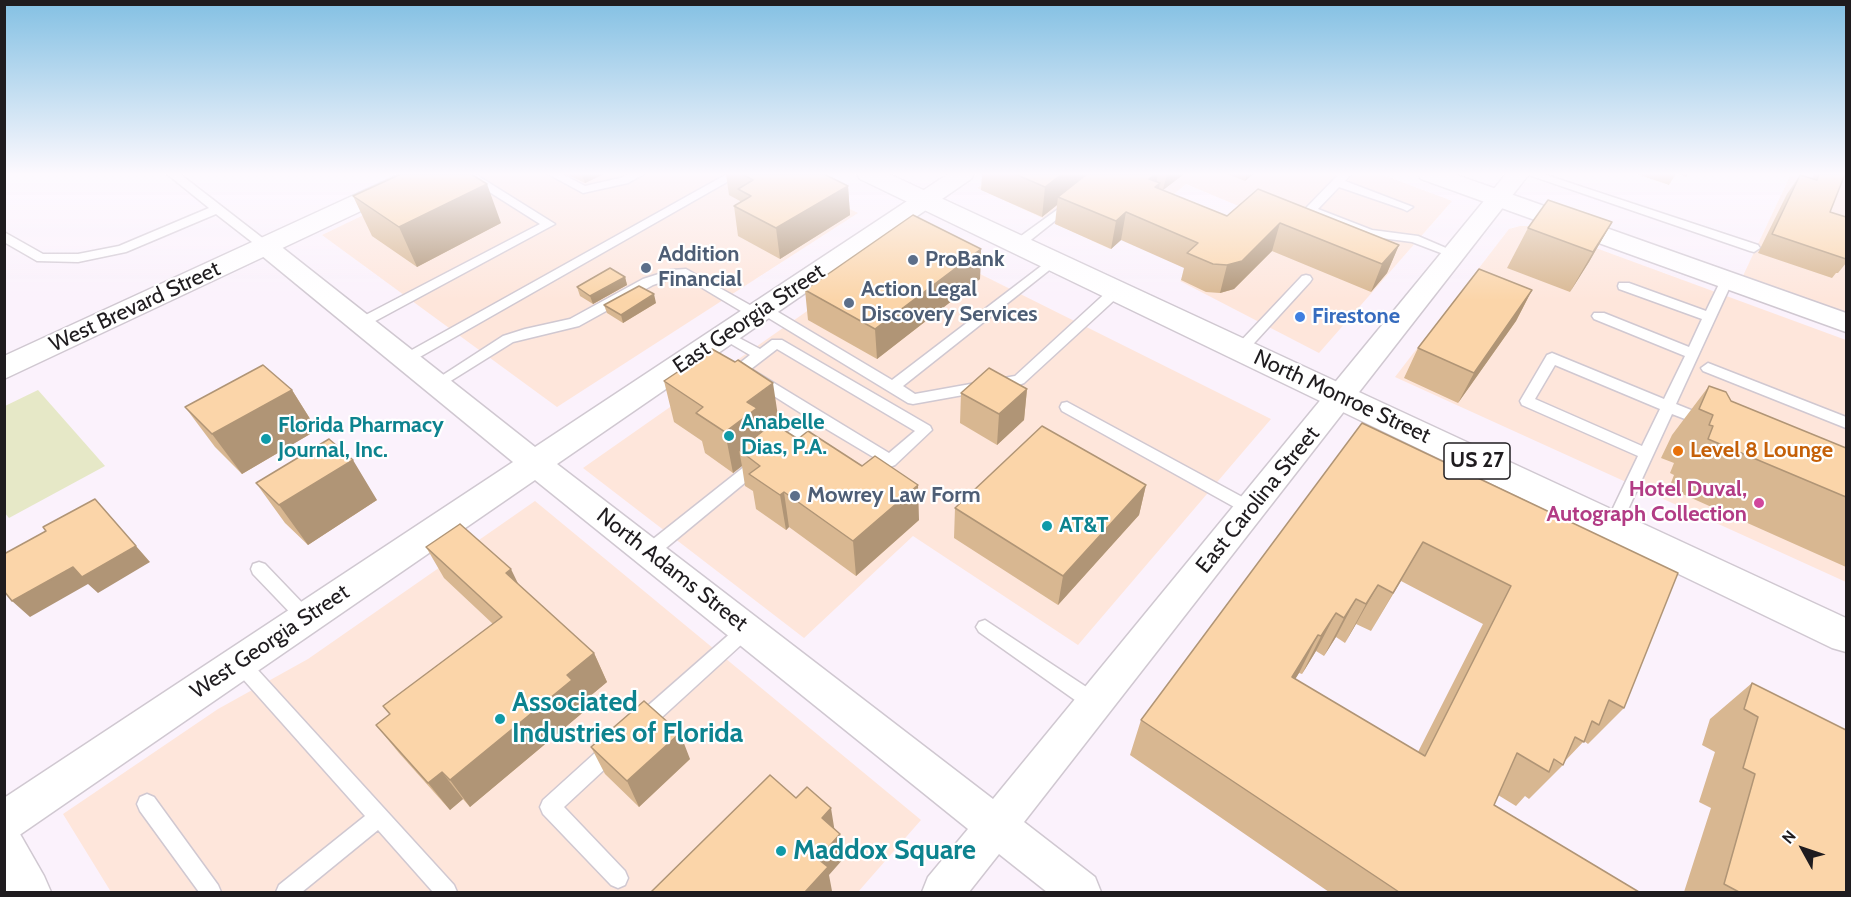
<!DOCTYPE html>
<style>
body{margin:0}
#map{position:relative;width:1851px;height:897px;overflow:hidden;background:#fbf2fc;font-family:Cabin,sans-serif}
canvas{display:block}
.frame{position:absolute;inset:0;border:6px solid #1f1c1f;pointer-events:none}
.north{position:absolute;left:1773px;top:819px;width:60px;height:60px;-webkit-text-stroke:4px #fff;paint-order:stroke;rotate:310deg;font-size:16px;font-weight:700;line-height:24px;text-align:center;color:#1f1c1f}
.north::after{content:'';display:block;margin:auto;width:21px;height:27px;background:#1f1c1f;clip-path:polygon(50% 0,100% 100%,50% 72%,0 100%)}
</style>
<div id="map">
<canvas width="1851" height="897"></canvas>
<div class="frame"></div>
<div class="north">N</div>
</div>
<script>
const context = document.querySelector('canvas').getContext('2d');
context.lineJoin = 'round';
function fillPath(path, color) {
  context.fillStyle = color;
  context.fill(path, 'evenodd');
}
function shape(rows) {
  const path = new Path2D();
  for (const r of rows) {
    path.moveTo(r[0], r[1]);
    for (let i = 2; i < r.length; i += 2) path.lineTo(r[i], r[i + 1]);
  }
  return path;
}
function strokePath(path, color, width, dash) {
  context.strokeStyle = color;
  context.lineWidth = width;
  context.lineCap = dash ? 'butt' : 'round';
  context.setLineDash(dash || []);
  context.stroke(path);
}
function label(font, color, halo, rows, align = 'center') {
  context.font = font + ' Cabin,sans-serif';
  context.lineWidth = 4.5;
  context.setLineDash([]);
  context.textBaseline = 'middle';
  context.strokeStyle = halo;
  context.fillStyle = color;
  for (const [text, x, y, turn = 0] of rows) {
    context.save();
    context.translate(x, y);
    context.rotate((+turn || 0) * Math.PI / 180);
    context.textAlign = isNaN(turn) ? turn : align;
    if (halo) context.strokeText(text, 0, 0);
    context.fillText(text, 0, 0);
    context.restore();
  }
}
fillPath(shape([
 [449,174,781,174,858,213,557,407,322,235],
 [998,174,1381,174,1452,201,1319,353,1180,281,1253,212,1186,184,1110,249,977,188],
 [1791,174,1846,174,1846,318,1741,280],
 [1520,226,1536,226,1846,340,1846,582,1395,377,1509,229],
 [910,239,1271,419,1078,645,913,536,804,638,583,468],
 [535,501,921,820,858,892,111,892,63,814,218,709,308,659]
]), '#fee6db');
fillPath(shape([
 [38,390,105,466,9,518,4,512,5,406]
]), '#e6e8c7');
const service = shape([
 [167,174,180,174,269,243,269,249,261,249,216,214,126,252,78,262,37,261,4,242,4,232,43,254,78,254,119,246,209,208,167,174],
 [461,174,475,174,555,224,366,326,356,326,354,323,356,320,540,224,461,174],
 [548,174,562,174,585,186,620,178,629,174,644,174,628,183,583,193,548,174],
 [727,174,741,174,411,362,406,364,399,359,401,356,727,174],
 [1339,174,1351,174,1345,181,1413,207,1407,211,1403,209,1339,187,1318,209,1372,230,1418,236,1460,254,1454,258,1412,242,1366,236,1306,212,1306,208,1339,174],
 [1526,174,1543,174,1758,245,1760,248,1754,252,1750,251,1526,174],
 [1072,199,1076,200,1076,204,1022,247,1014,247,1014,241,1072,199],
 [1053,257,1059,261,1057,264,903,386,915,394,1015,376,1111,288,1121,288,1122,291,1121,294,1024,383,1019,385,913,404,908,403,762,314,756,318,751,317,684,277,673,278,653,285,579,326,513,342,441,387,436,389,429,384,503,336,525,329,570,319,643,279,671,270,686,269,757,309,763,305,768,306,892,380,1053,257],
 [1306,275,1310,276,1312,279,1310,282,1246,352,1236,352,1234,349,1236,346,1302,276,1306,275],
 [1727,276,1733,280,1676,404,1711,418,1713,422,1706,427,1672,414,1619,529,1613,531,1607,529,1605,525,1638,456,1522,405,1520,401,1547,355,1552,353,1664,399,1685,356,1594,319,1592,316,1594,313,1604,313,1689,347,1702,319,1619,289,1618,286,1619,283,1629,283,1706,311,1721,280,1727,276],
 [1555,365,1660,409,1642,446,1535,399,1555,365],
 [726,331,760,349,772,340,782,340,930,426,932,430,895,465,890,467,818,424,783,452,773,452,771,448,773,444,807,417,736,372,734,369,736,366,750,355,721,338,719,335,726,331],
 [777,349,915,431,889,453,751,369,777,349],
 [1708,363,1846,417,1846,428,1703,371,1701,368,1708,363],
 [1067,402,1257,505,1259,509,1257,513,1245,513,1062,411,1060,407,1062,403,1067,402],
 [759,457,764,459,767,463,764,467,655,557,649,559,643,557,641,552,643,547,754,459,759,457],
 [259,562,265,564,312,613,315,618,312,623,306,625,300,623,253,574,251,569,253,564,259,562],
 [985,620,1103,698,1105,704,1103,710,1096,712,1089,710,979,632,976,627,979,622,985,620],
 [747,622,753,624,756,629,753,634,649,729,642,732,635,729,633,723,635,717,741,624,747,622],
 [240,655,246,657,454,885,457,892,433,892,378,830,302,892,276,892,279,885,365,816,234,669,231,663,234,657,240,655],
 [613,740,620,743,623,749,620,755,564,807,625,871,628,878,625,885,618,888,611,885,543,814,540,807,543,800,606,743,613,740],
 [147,794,154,797,218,885,221,892,199,892,140,811,137,804,140,797,147,794]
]);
const minor = shape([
 [948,174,974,174,971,179,557,464,993,799,1506,174,1529,174,1024,822,1095,877,1101,892,1047,892,999,854,969,892,922,892,928,877,968,829,535,480,18,836,4,841,4,798,513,462,256,251,253,246,256,241,265,239,274,241,535,447,948,174]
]);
const tertiary = shape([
 [400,174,432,174,429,179,4,379,4,356,400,174],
 [1418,174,1454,174,1846,313,1846,332,1421,179,1418,174]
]);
const secondary = shape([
 [4,828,20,834,44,876,51,892,4,892,4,828]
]);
const primary = shape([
 [857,174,889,174,1846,618,1846,652,1832,648,860,179,857,174]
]);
strokePath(service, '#d0c8d1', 3);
strokePath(minor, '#d0c8d1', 3);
strokePath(tertiary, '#d0c8d1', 3);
strokePath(secondary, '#d0c8d1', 3);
strokePath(primary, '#d0c8d1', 3);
fillPath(service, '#fff');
fillPath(minor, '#fff');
fillPath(tertiary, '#fff');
fillPath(secondary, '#fff');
fillPath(primary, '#fff');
fillPath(shape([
 [566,174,604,174,585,183],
 [726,174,824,174,848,186,850,215,780,259,738,236,734,206,740,202,740,201,729,195],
 [982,174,1184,174,1163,190,1227,216,1258,189,1399,245,1387,273,1371,292,1272,251,1234,289,1220,293,1206,292,1181,280,1184,268,1121,240,1111,249,1055,224,1057,205,1042,217,981,190],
 [1227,174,1253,174,1245,181],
 [1636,174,1676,174,1669,185],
 [1677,174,1688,174,1686,177],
 [1814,174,1845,174,1830,212,1846,217,1846,263,1838,273,1836,273,1832,278,1758,253,1787,194,1800,175,1812,179],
 [353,196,501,223,417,267,372,236],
 [1612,222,1589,262,1570,292,1507,268,1528,228],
 [981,249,980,279,877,359,808,320,805,290],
 [625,277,627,285,593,304,580,296,577,287],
 [1532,290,1516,321,1458,403,1404,378,1418,348],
 [656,303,623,323,607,313,604,305],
 [664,381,779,423,776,425,919,520,856,576,789,527,786,530,756,509,753,491,745,486,742,466,733,473,705,453,702,441,674,422],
 [1709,386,1731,401,1846,448,1846,567,1669,488,1674,475,1670,473,1674,463,1661,458,1672,435],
 [1027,389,1024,420,997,445,960,423,961,393],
 [292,390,317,430,242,474,215,447,185,407],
 [1362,423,1624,708,1588,744,1584,741,1565,761,1563,765,1529,799,1525,796,1516,806,1498,795,1494,805,1639,892,1329,892,1130,755,1141,720],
 [1401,581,1483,624,1418,752,1295,679,1299,673,1302,674,1316,651,1324,656,1336,637,1345,643,1356,624,1371,631],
 [256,483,377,500,308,545,285,523],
 [1146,485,1139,515,1058,605,954,538,955,508],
 [426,547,519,585,594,653,607,682,583,702,587,709,470,807,463,799,450,810,399,753,376,725,390,714,383,706,493,624,444,578],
 [1752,683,1846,892,1684,892,1711,808,1699,802,1715,752,1702,745,1710,719],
 [591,747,690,759,639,807,605,774]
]), '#d8b791');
fillPath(shape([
 [582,174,604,174,585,183],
 [1062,174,1097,174,1058,197,1057,205,1042,217,1045,187],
 [1155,174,1158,174,1156,187,1160,183,1155,210,1149,179],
 [1167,174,1184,174,1163,190],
 [1247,174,1253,174,1245,181],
 [487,184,501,223,417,267,399,227],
 [848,186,850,215,780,259,776,228],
 [1126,212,1121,240,1111,249,1116,221],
 [1612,222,1589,262,1570,292,1593,252],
 [1280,223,1272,251,1234,289,1220,293,1227,265],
 [1399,245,1387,273,1371,292,1382,264],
 [981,249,980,279,877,359,875,329],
 [625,277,627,285,593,304,590,296],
 [1532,290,1516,321,1458,403,1474,373],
 [654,294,656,303,623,323,621,315],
 [773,383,779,423,761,437,739,450,742,466,733,473,725,432,747,402],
 [1027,389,1024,420,997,445,999,414],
 [292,390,317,430,242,474,212,434],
 [353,460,377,500,308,545,279,505],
 [918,485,919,520,856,576,853,541],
 [1146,485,1139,515,1058,605,1063,576],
 [784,492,789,527,786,530,780,495],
 [95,499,150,562,98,593,88,584,30,617,12,601],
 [1423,542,1371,631,1393,593],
 [511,569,526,600,506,573],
 [1378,585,1356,624,1345,643,1366,604],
 [1356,599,1336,637,1324,656,1344,618],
 [1336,613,1316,651,1302,674,1321,636],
 [1318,635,1299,673,1274,714,1292,677],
 [594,653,607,682,583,702,587,709,470,807,450,780,567,675],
 [680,733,690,759,639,807,627,781],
 [442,772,463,799,450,810,428,783],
 [831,808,835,833,822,818],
 [840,834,844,858,829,875,832,891,830,892,805,892,818,859]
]), '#b09576');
const building = shape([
 [401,174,471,174,487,184,399,227,353,196,401,174],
 [742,174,824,174,848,186,776,228,734,206,751,196,738,189,753,180,742,174],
 [1015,174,1062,174,1045,187,1015,174],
 [1087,174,1155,174,1149,179,1160,183,1155,187,1227,216,1258,189,1399,245,1382,264,1280,223,1242,261,1227,265,1213,264,1187,253,1198,243,1126,212,1116,221,1058,197,1087,174],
 [1819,174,1845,174,1830,212,1846,217,1846,259,1772,234,1800,175,1817,180,1819,174],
 [1548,200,1612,222,1593,252,1528,228,1548,200],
 [913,215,981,249,875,329,805,290,913,215],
 [610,268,625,277,590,296,577,287,610,268],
 [1479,269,1532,290,1474,373,1418,348,1479,269],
 [639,286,654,294,621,315,604,305,639,286],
 [712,349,735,362,738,360,773,383,747,402,757,408,725,432,696,413,703,407,664,381,712,349],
 [263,365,292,390,212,434,185,407,263,365],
 [989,368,1027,389,999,414,961,393,989,368],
 [1709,386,1726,392,1731,401,1846,448,1846,497,1708,439,1713,426,1709,425,1713,415,1699,409,1709,386],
 [773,423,798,439,808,431,862,466,875,456,918,485,853,541,784,492,780,495,749,474,760,466,739,450,773,423],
 [1362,423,1678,573,1624,708,1609,700,1599,725,1592,721,1584,742,1575,737,1563,765,1554,759,1549,772,1517,753,1494,805,1639,892,1399,892,1141,720,1362,423],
 [1423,542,1511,586,1425,756,1292,677,1318,635,1321,636,1336,613,1344,618,1356,599,1366,604,1378,585,1393,593,1423,542],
 [1042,426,1146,485,1063,576,955,508,1042,426],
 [329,439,353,460,279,505,256,483,329,439],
 [95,499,136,546,82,577,73,567,12,601,4,591,4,554,46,531,43,527,95,499],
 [460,524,511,569,506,573,594,653,567,675,572,680,450,780,442,772,428,783,376,725,390,714,383,706,502,617,426,547,460,524],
 [1752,683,1846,730,1846,892,1739,892,1724,884,1755,774,1743,768,1758,717,1744,709,1752,683],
 [644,701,680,733,627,781,591,747,644,701],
 [770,775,796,798,807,787,831,808,822,818,840,834,818,859,828,867,805,892,651,892,770,775]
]);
fillPath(building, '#fbd5a9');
strokePath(building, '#b09576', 1.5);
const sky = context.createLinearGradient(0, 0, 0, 300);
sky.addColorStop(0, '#83c0e3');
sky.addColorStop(0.58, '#fdf9fe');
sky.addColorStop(1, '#fdf9fe00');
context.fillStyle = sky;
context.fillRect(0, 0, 1851, 300);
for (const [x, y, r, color] of [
 [913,260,6,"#5c6f8a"],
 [646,268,6,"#5c6f8a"],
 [849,303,6,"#5c6f8a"],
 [1300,317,6,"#3f7fe0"],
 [729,436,6,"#0f9aa8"],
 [266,439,6,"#0f9aa8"],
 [1678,451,6,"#e8710a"],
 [795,496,6,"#5c6f8a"],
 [1759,503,6,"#d1479c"],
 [1047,526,6,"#0f9aa8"],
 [500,719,6,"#0f9aa8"],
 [781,851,6,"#0f9aa8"]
]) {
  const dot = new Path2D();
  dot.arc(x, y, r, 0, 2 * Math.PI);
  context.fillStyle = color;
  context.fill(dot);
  strokePath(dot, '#fff', 2);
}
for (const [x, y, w] of [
 [1477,461,66]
]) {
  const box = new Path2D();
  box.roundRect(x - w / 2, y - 18, w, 36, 4.5);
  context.fillStyle = '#fff';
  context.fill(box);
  strokePath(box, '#1f1c1f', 1.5);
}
label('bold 21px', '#1f1c1f', null, [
 ["US 27",1477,461]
]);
label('bold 22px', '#4e5e75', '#fff', [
 ["Addition",658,255],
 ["Financial",658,280],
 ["ProBank",925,260],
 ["Action Legal",861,290],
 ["Discovery Services",861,315],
 ["Mowrey Law Form",807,496]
], 'left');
label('22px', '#1f1c1f', '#fff', [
 ["West Brevard Street",135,307,-25],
 ["East Georgia Street",749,319,-34],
 ["North Monroe Street",1342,397,25],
 ["East Carolina Street",1258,500,-51],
 ["North Adams Street",672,570,38],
 ["West Georgia Street",270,642,-34]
]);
label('bold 22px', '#366cbe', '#fff', [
 ["Firestone",1312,317]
], 'left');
label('bold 22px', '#0d838f', '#fff', [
 ["Anabelle",741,423],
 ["Dias, P.A.",741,448],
 ["Florida Pharmacy",278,426],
 ["Journal, Inc.",278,451],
 ["AT&T",1059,526]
], 'left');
label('bold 22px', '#c56008', '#fff', [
 ["Level 8 Lounge",1690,451]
], 'left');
label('bold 22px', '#b23c85', '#fff', [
 ["Hotel Duval,",1747,490],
 ["Autograph Collection",1747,515]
], 'right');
label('bold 27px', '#0d838f', '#fff', [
 ["Associated",512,703],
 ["Industries of Florida",512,734],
 ["Maddox Square",793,851]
], 'left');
</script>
